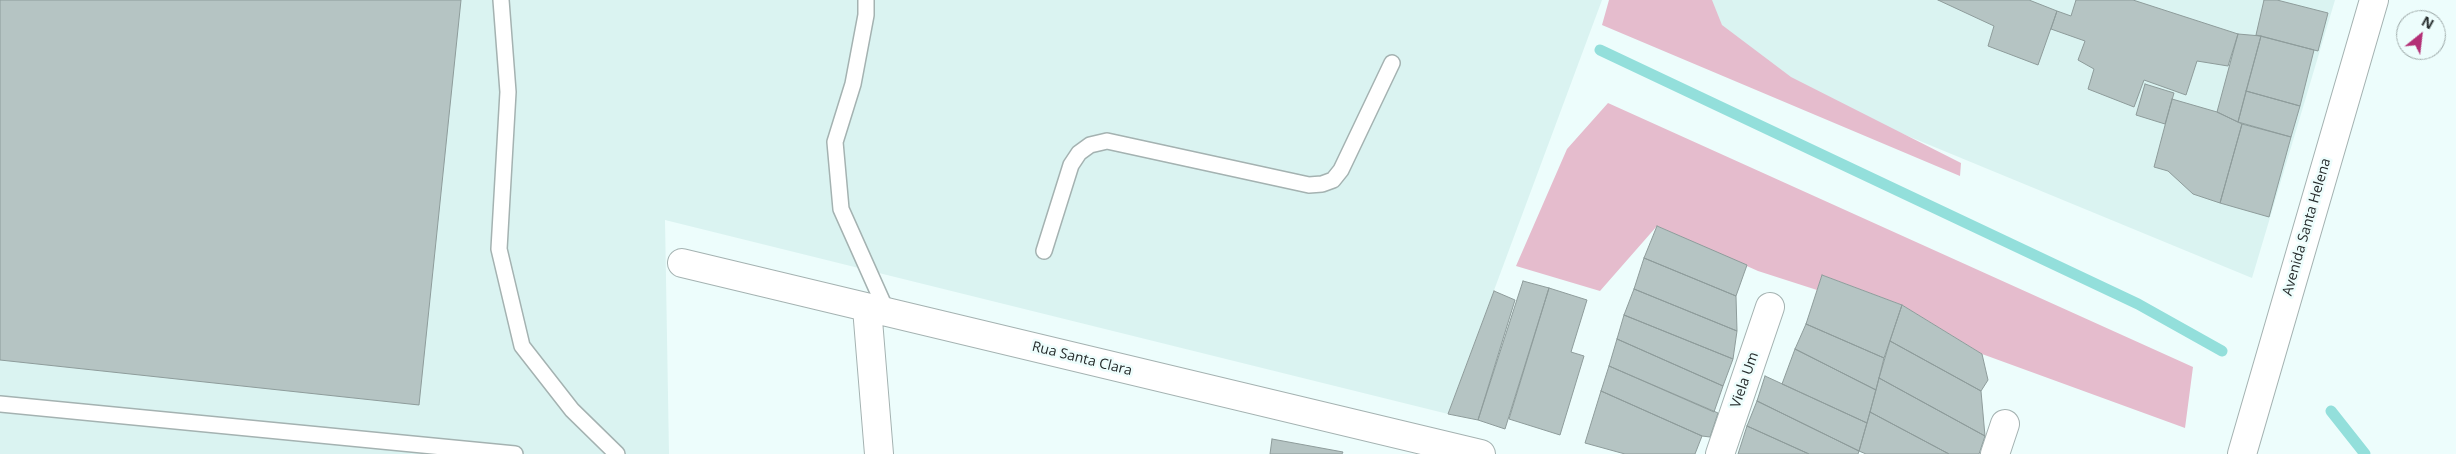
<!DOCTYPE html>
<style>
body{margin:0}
#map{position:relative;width:2456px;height:454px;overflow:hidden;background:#edfdfc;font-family:"Open Sans",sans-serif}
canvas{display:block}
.north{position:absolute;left:2396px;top:10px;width:50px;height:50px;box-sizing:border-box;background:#edfdfc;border:1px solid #9da9a8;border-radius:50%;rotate:29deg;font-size:14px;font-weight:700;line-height:20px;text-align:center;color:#252b2b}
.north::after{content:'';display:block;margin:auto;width:18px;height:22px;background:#b32f76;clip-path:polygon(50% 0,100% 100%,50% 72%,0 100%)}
</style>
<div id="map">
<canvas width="2456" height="454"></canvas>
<div class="north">N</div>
</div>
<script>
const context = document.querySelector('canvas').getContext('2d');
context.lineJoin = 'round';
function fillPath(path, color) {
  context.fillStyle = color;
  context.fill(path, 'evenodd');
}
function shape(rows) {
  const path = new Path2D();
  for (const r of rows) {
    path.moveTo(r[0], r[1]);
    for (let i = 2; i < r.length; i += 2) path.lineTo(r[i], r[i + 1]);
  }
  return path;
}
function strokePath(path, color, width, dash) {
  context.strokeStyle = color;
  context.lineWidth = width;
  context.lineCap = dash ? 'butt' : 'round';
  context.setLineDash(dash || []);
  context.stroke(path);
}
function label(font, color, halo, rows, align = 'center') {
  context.font = font + ' "Open Sans",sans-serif';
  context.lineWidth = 5;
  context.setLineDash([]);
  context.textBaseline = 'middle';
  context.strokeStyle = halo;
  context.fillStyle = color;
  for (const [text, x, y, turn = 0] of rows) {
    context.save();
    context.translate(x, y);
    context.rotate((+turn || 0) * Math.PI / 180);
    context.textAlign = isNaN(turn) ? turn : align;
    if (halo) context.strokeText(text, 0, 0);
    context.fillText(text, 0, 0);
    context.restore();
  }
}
fillPath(shape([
 [0,0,1602,0,1448,414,665,220,669,454,0,454],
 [1618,0,2335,0,2252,278,1612,14]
]), '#daf3f1');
fillPath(shape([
 [1609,0,1712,0,1722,25,1791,77,1961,163,1960,176,1602,25],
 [1608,103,2193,367,2185,428,1982,354,1902,305,1822,275,1817,290,1758,271,1657,226,1600,291,1516,266,1567,149]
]), '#e5bccd');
strokePath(shape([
 [1600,50,2138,304,2222,351],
 [2331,411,2365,454]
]), '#93dfdb', 11);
const building = shape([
 [0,0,461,0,419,405,0,360,0,0],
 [1938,0,2029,0,2057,11,2038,65,1988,46,1994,26,1938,0],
 [2076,0,2133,0,2238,34,2228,66,2197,61,2186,95,2144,80,2134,107,2088,89,2094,69,2078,60,2085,41,2051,29,2057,11,2071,16,2076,0],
 [2264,0,2277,0,2328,13,2318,51,2256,35,2264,0],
 [2238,34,2261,36,2238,122,2217,112,2238,34],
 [2261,36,2314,50,2300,106,2246,91,2261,36],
 [2145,84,2174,93,2165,124,2136,115,2145,84],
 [2246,91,2300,106,2291,137,2238,122,2246,91],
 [2172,99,2217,112,2242,124,2220,203,2193,194,2168,171,2154,167,2172,99],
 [2242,124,2291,137,2269,217,2220,203,2242,124],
 [1657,226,1747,265,1736,296,1644,258,1657,226],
 [1644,258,1736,296,1737,331,1634,289,1644,258],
 [1822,275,1902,305,1884,358,1806,324,1822,275],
 [1523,281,1549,288,1505,429,1478,420,1523,281],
 [1549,288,1587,300,1571,352,1584,356,1560,435,1509,419,1549,288],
 [1634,289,1737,331,1733,359,1624,315,1634,289],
 [1494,291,1515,300,1478,420,1448,414,1494,291],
 [1902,305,1982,354,1988,380,1981,391,1890,341,1902,305],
 [1624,315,1733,359,1723,386,1617,339,1624,315],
 [1806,324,1884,358,1876,390,1795,349,1806,324],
 [1617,339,1723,386,1714,412,1609,366,1617,339],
 [1890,341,1981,391,1985,436,1879,378,1890,341],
 [1795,349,1876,390,1867,423,1782,384,1795,349],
 [1609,366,1718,413,1710,437,1702,436,1601,391,1609,366],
 [1765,376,1867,423,1859,451,1757,401,1765,376],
 [1879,378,1985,436,1979,454,1949,454,1870,412,1879,378],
 [1601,391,1702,436,1695,454,1625,454,1585,443,1601,391],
 [1757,401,1859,451,1858,454,1809,454,1747,426,1757,401],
 [1870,412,1949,454,1866,454,1859,451,1870,412],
 [1747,426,1809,454,1738,454,1747,426],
 [1272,439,1343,452,1342,454,1270,454,1272,439]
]);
fillPath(building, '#b5c4c3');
strokePath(building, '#8e9c9b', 1);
const service = shape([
 [501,0,508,92,499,249,522,346,572,410,617,454],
 [866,0,866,15,853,84,835,142,841,209,887,312],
 [1044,251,1071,165,1079,153,1090,145,1107,141,1309,185,1322,184,1333,180,1341,170,1392,63],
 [0,404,515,454]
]);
const minor = shape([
 [682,263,1481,454],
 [867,308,879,454],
 [1720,454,1770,307],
 [1995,454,2005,424]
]);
const tertiary = shape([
 [2242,454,2374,0]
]);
strokePath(service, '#a4b2b1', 18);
strokePath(minor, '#a4b2b1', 30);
strokePath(tertiary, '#a4b2b1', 30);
strokePath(service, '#fff', 15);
strokePath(minor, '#fff', 28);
strokePath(tertiary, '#fff', 28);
label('14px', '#252b2b', '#edfdfc', [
 ["Avenida Santa Helena",2307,227,-74],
 ["Rua Santa Clara",1082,359,14],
 ["Viela Um",1745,380,-71]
]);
</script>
